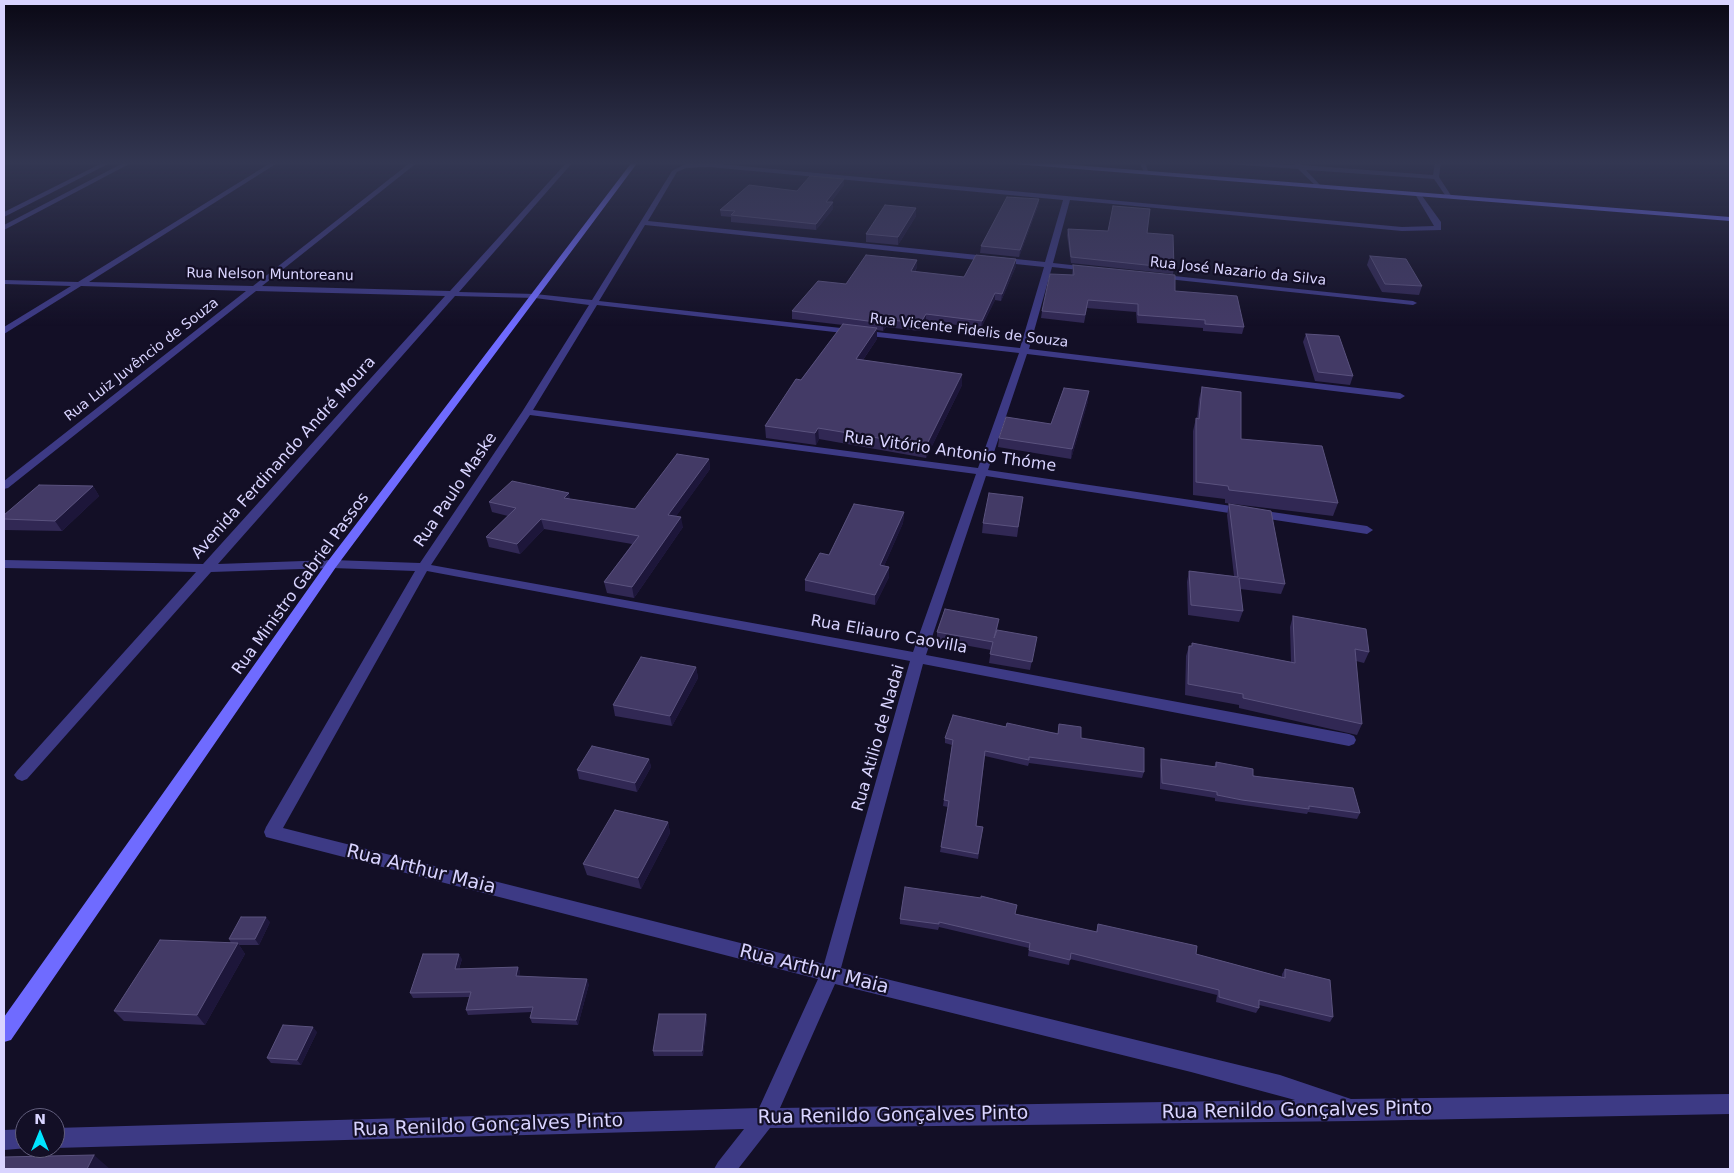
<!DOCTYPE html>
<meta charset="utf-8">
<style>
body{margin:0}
#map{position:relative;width:1734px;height:1173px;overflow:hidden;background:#130f26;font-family:"DejaVu Sans",sans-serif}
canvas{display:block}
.frame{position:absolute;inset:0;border:5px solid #d9d4ff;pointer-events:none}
.north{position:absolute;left:15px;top:1108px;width:50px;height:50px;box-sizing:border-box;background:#130f26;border:1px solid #625e7d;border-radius:50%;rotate:0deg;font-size:14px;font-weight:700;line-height:20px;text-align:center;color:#d9d4ff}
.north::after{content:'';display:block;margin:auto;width:18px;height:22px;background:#00e5ff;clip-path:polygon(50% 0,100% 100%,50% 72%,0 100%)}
</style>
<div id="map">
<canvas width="1734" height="1173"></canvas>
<div class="frame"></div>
<div class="north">N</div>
</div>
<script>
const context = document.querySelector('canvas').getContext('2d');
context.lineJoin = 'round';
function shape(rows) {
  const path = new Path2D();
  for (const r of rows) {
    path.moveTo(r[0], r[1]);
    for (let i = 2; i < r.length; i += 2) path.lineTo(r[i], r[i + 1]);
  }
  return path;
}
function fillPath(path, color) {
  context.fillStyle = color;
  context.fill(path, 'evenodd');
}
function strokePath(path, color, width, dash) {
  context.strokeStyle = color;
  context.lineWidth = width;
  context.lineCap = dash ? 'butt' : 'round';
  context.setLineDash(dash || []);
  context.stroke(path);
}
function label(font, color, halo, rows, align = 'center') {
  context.font = font + ' "DejaVu Sans",sans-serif';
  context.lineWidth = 4.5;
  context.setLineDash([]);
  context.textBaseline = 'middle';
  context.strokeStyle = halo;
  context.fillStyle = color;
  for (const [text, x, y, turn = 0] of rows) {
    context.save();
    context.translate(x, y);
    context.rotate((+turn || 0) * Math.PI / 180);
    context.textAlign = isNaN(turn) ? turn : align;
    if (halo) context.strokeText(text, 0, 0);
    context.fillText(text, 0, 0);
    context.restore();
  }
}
fillPath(shape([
 [104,162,112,162,4,217,4,212,104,162],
 [125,162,133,162,4,230,4,225,125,162],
 [272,162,279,162,89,282,253,286,411,162,418,162,262,286,450,291,567,162,573,162,459,292,535,294,592,300,672,171,685,164,709,163,1402,227,1434,226,1415,194,1420,193,1441,222,1441,230,1402,231,1070,200,1053,263,1089,267,1093,269,1089,271,1052,267,1029,349,1400,393,1405,396,1400,399,1027,354,988,470,1367,526,1373,530,1367,534,986,476,926,655,1349,734,1354,736,1356,740,1354,744,1349,746,923,664,841,968,1280,1075,1351,1099,1730,1094,1730,1114,1355,1121,770,1128,738,1169,714,1169,718,1162,744,1129,55,1148,54,1148,55,1128,759,1108,818,979,266,837,264,832,266,827,415,571,332,568,211,572,27,779,22,781,17,779,14,775,17,771,196,572,4,568,4,560,203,564,445,296,256,291,8,488,4,489,4,481,246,291,81,286,4,334,4,327,71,286,4,284,4,280,78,282,272,162],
 [709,167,1063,200,1045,262,648,221,677,172,686,168,709,167],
 [645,225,1044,267,1020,348,599,301,645,225],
 [455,296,535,298,589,305,522,412,420,563,332,560,218,564,455,296],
 [597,305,1019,353,978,468,533,410,597,305],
 [530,415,976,474,913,652,431,565,530,415],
 [427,571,910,661,824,964,283,828,427,571],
 [835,984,1191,1072,1295,1100,780,1108,835,984],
 [1139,162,1145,162,1149,174,1145,174,1139,162],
 [1225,162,1294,165,1297,162,1302,165,1433,175,1435,162,1441,162,1439,177,1452,197,1447,198,1434,179,1306,170,1321,186,1318,188,1298,169,1228,164,1225,162],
 [1155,274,1413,301,1417,303,1413,305,1158,278,1154,276,1155,274],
 [25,1129,25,1148,28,1148,4,1150,4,1130,25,1129]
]), '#3d3a85');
fillPath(shape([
 [632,162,638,162,336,567,11,1040,4,1042,4,1017,328,561,632,162],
 [1011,162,1036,162,1730,217,1730,221,1014,164,1011,162]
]), '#6f6bff');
fillPath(shape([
 [844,185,831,202,833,209,816,230,731,222,731,217,721,216,720,210,797,191],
 [1039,199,1038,206,1019,257,980,253,981,246],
 [916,208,916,216,898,245,866,242,866,234],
 [1068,229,1147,233,1174,268,1173,274,1071,263,1067,235],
 [1370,256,1422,286,1419,295,1382,292,1367,265],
 [1073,265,1175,291,1244,327,1242,334,1203,331,1203,328,1137,323,1136,312,1087,308,1084,323,1041,318,1042,311,1072,275],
 [1016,266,1001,301,995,300,981,328,926,321,920,331,886,327,883,331,877,330,877,339,863,360,962,385,926,458,819,439,816,445,766,438,765,426,843,325,792,319,792,311,846,284,917,267,915,272,964,277],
 [1306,334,1353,376,1350,385,1315,381,1303,342],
 [1202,387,1241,439,1338,503,1333,516,1225,503,1225,499,1193,495,1193,431,1196,418,1197,419,1199,399],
 [1088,401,1071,459,998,447,999,438,1051,424],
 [709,459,710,469,676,516,683,527,634,598,607,593,604,582,632,544,544,529,520,554,489,547,486,537,508,516,492,512,489,502,570,499,635,509],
 [93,486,99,496,62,531,5,530,4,527,4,515],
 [1023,497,1017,537,982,533,983,523],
 [1229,504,1285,584,1281,594,1240,589,1243,611,1239,622,1188,615,1187,582,1189,571,1234,576,1227,515],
 [904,512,903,523,884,566,889,567,889,577,875,605,805,591,805,580,829,555],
 [1293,616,1369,652,1364,663,1356,661,1362,724,1357,735,1239,708,1239,705,1185,695,1186,656,1189,646,1192,646,1192,643,1291,662,1290,627],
 [999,619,997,631,1037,637,1030,670,989,663,991,650,937,640,937,632],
 [696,667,698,678,672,726,615,716,613,705],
 [1059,724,1081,738,1144,772,1142,778,1029,763,1028,766,985,756,976,826,983,827,978,859,940,852,948,807,943,806,952,745,945,743,945,738,1006,727,1058,733],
 [649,759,651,767,637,792,579,779,577,770],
 [1161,759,1214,767,1216,762,1360,813,1357,819,1308,812,1307,814,1215,801,1215,798,1160,789,1160,765],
 [668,822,670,833,641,889,587,875,583,864],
 [1015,914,1096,932,1098,924,1196,954,1282,977,1282,974,1285,969,1333,1017,1330,1022,1259,1005,1259,1008,1256,1013,1216,1002,1217,995,1070,959,1069,965,1028,956,1029,948,939,927,938,930,900,924,900,919],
 [270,922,259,945,239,945,245,954,205,1025,124,1021,114,1011,231,943,229,939],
 [462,959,459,969,518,967,520,972,519,976,589,984,578,1025,532,1023,530,1018,532,1012,468,1015,466,1010,469,997,413,998,410,993],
 [707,1019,703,1056,654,1056,653,1051],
 [317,1032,301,1065,271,1063,267,1058]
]), '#312854');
fillPath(shape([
 [844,179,844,185,826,208,826,202],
 [1039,199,1038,206,1019,257,1020,250],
 [833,202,833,209,816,230,816,224],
 [916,208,916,216,898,245,898,237],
 [1016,259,1016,266,1001,301,1002,294],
 [917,260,917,267,911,278,911,271],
 [995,293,995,300,981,328,982,321],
 [926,314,926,321,920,331,920,324],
 [886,319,886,327,883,331,883,323],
 [877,328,877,339,856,370,856,359],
 [962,374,962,385,926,458,926,446],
 [1089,391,1088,401,1071,459,1072,449],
 [818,428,819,439,816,445,815,433],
 [709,459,710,469,670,525,668,515],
 [93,486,99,496,62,531,55,521],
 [569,493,571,503,564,498],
 [904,512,903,523,880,575,880,565],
 [681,517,683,527,634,598,632,587],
 [541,519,544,529,520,554,517,544],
 [889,567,889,577,875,605,875,595],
 [696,667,698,678,672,726,670,716],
 [649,759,651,767,637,792,635,783],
 [668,822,670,833,641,889,638,878],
 [266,917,270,922,259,945,255,939],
 [238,943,245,954,205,1025,197,1015],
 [459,954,462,959,457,974,455,969],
 [518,967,520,972,518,981,516,976],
 [587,979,589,984,578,1025,576,1020],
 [706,1014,707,1019,703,1056,702,1051],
 [313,1027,317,1032,301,1065,297,1060],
 [94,1155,110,1169,87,1169]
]), '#1d163a');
const building = shape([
 [810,176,844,179,826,202,833,202,816,224,731,215,735,211,720,210,749,185,797,191,810,176],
 [1007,197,1039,199,1020,250,981,246,1007,197],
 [885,205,916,208,898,237,866,234,885,205],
 [1113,206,1150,209,1147,233,1173,235,1174,268,1071,257,1068,229,1108,231,1113,206],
 [866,255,917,260,911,271,964,277,976,255,1016,259,1002,294,995,293,982,321,926,314,920,324,886,319,883,323,792,311,818,281,846,284,866,255],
 [1370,256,1406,259,1422,286,1385,284,1370,256],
 [1073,265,1175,275,1175,291,1237,296,1244,327,1205,324,1205,320,1138,315,1138,304,1088,300,1085,315,1042,311,1050,274,1074,275,1073,265],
 [843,324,877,328,856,359,962,374,926,446,818,428,815,433,765,426,796,379,801,380,843,324],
 [1306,334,1339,336,1353,376,1318,372,1306,334],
 [1202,387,1241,392,1241,439,1322,446,1338,503,1229,490,1228,486,1196,482,1196,418,1199,419,1202,387],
 [1064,388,1089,391,1072,449,999,438,1006,417,1051,424,1064,388],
 [677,454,709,459,668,515,681,517,632,587,604,582,639,536,541,519,517,544,486,537,516,508,489,502,512,481,569,493,564,498,635,509,677,454],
 [39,485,93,486,55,521,4,519,4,515,39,485],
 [989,493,1023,497,1018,527,983,523,989,493],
 [854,504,904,512,880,565,889,567,875,595,805,580,820,553,829,555,854,504],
 [1229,504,1271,511,1285,584,1239,578,1243,611,1191,605,1189,571,1238,577,1229,504],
 [945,609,999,619,994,638,997,630,1037,637,1032,662,990,654,993,642,937,632,945,609],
 [1293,616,1366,629,1369,652,1355,649,1362,724,1243,698,1243,694,1188,684,1189,646,1192,646,1192,643,1295,663,1293,616],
 [641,657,696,667,670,716,613,705,641,657],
 [953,715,1006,727,1007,723,1058,734,1059,724,1081,727,1081,738,1144,748,1144,772,1029,757,1029,760,985,751,976,826,983,827,978,854,941,847,949,801,944,800,953,740,945,738,953,715],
 [592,746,649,759,635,783,577,770,592,746],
 [1161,759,1216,767,1216,762,1253,769,1253,776,1353,788,1360,813,1309,806,1309,809,1242,800,1217,795,1217,792,1162,783,1161,759],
 [615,810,668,822,638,878,583,864,615,810],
 [905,887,981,898,981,896,1017,905,1015,914,1097,932,1098,924,1197,946,1196,954,1285,978,1285,969,1330,980,1333,1017,1259,1000,1259,1008,1219,997,1219,990,1071,953,1070,960,1029,950,1030,943,939,922,939,924,900,919,905,887],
 [241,917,266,917,255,939,229,939,241,917],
 [160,940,238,943,197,1015,114,1011,160,940],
 [423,954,459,954,455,969,518,967,516,976,587,979,576,1020,530,1018,533,1007,466,1010,471,992,410,993,423,954],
 [659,1014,706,1014,702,1051,653,1051,659,1014],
 [283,1025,313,1027,297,1060,267,1058,283,1025],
 [94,1155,87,1169,4,1169,4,1157,94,1155]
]);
fillPath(building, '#433a66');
strokePath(building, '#5a527e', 1);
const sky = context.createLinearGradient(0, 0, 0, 326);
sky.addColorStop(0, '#0a0815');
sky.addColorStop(0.5, '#333752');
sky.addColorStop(1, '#33375200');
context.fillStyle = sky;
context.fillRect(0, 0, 1734, 326);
label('14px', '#d9d4ff', '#130f26', [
 ["Rua José Nazario da Silva",1238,272,6],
 ["Rua Nelson Muntoreanu",270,275,1],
 ["Rua Vicente Fidelis de Souza",969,331,7],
 ["Rua Luiz Juvêncio de Souza",142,360,-38]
]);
label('16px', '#d9d4ff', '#130f26', [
 ["Rua Vitório Antonio Thóme",950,452,8],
 ["Avenida Ferdinando André Moura",284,458,-48],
 ["Rua Paulo Maske",456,490,-56],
 ["Rua Ministro Gabriel Passos",301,584,-54],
 ["Rua Eliauro Caovilla",889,635,10],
 ["Rua Atilio de Nadai",879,738,-74]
]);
label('19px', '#d9d4ff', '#130f26', [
 ["Rua Arthur Maia",421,870,14],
 ["Rua Arthur Maia",814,970,14],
 ["Rua Renildo Gonçalves Pinto",1297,1111,-1],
 ["Rua Renildo Gonçalves Pinto",893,1116,-1],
 ["Rua Renildo Gonçalves Pinto",488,1126,-2]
]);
</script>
